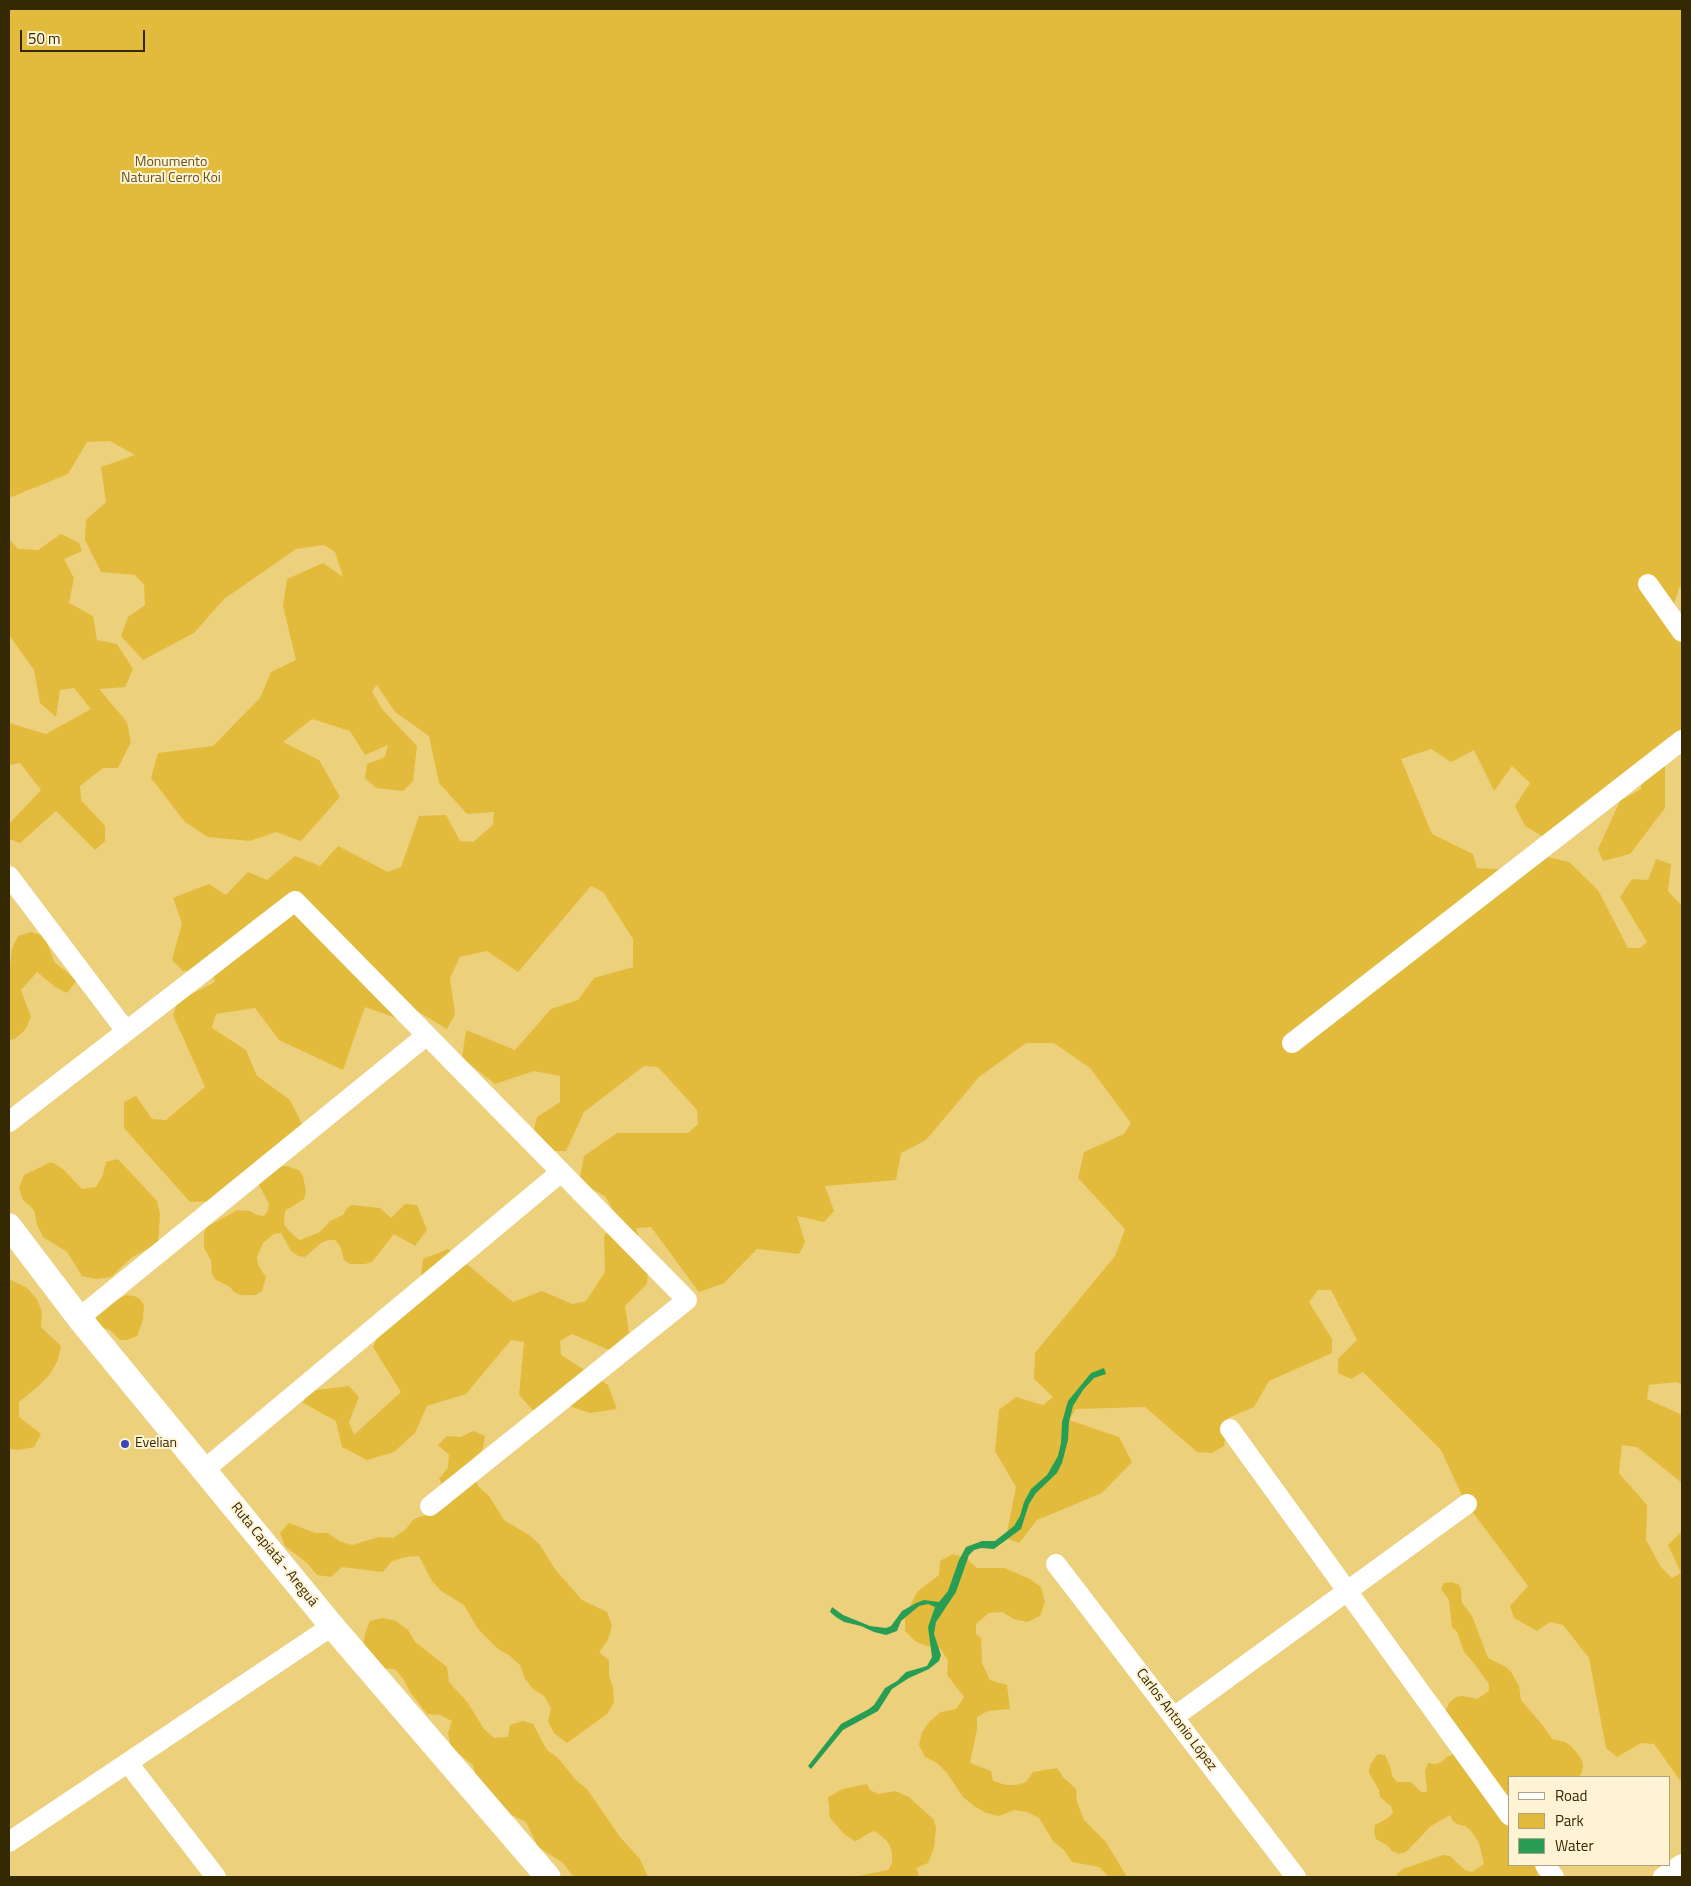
<!DOCTYPE html>
<meta charset="utf-8">
<style>
body{margin:0}
#map{position:relative;width:1691px;height:1886px;overflow:hidden;background:#edd07c;font-family:"Titillium Web",sans-serif}
canvas{display:block}
.frame{position:absolute;inset:0;border:10px solid #352904;pointer-events:none}
.legend{position:absolute;left:1508px;top:1776px;width:162px;height:90px;box-sizing:border-box;background:#fef3d3;border:1px solid #aea280;margin:0;padding:6px 9px;list-style:none;font-size:15px;color:#352904}
.legend li{display:flex;align-items:center;gap:10px;height:25px}
.legend b{width:25px;border:1px solid #aea280}
.scale{position:absolute;left:20px;top:30px;width:125px;height:22px;box-sizing:border-box;border:2px solid #352904;border-top:0;padding-left:6px;font-size:15px;line-height:18px;white-space:nowrap;color:#352904;-webkit-text-stroke:4px #fef3d3;paint-order:stroke}
</style>
<div id="map">
<canvas width="1691" height="1886"></canvas>
<div class="frame"></div>
<ul class="legend">
<li><b style="height:6px;background:#fff"></b>Road</li>
<li><b style="height:14px;background:#e2bb3c"></b>Park</li>
<li><b style="height:14px;background:#289e55"></b>Water</li>
</ul>
<div class="scale">50 m</div>
</div>
<script>
const context = document.querySelector('canvas').getContext('2d');
context.lineJoin = 'round';
function fillPath(path, color) {
  context.fillStyle = color;
  context.fill(path, 'evenodd');
}
function shape(rows) {
  const path = new Path2D();
  for (const r of rows) {
    path.moveTo(r[0], r[1]);
    for (let i = 2; i < r.length; i += 2) path.lineTo(r[i], r[i + 1]);
  }
  return path;
}
function strokePath(path, color, width, dash) {
  context.strokeStyle = color;
  context.lineWidth = width;
  context.lineCap = dash ? 'butt' : 'round';
  context.setLineDash(dash || []);
  context.stroke(path);
}
function label(font, color, halo, rows, align = 'center') {
  context.font = font + ' "Titillium Web",sans-serif';
  context.lineWidth = 4;
  context.setLineDash([]);
  context.textBaseline = 'middle';
  context.strokeStyle = halo;
  context.fillStyle = color;
  for (const [text, x, y, turn = 0] of rows) {
    context.save();
    context.translate(x, y);
    context.rotate((+turn || 0) * Math.PI / 180);
    context.textAlign = isNaN(turn) ? turn : align;
    if (halo) context.strokeText(text, 0, 0);
    context.fillText(text, 0, 0);
    context.restore();
  }
}
fillPath(shape([
 [9,9,1682,9,1682,586,1679,588,1673,608,1682,618,1682,740,1665,766,1665,808,1630,854,1603,861,1598,849,1620,801,1641,789,1642,776,1549,840,1525,826,1515,806,1530,783,1512,766,1494,791,1474,750,1451,762,1431,749,1401,759,1432,834,1473,854,1477,868,1529,871,1548,857,1569,862,1598,890,1628,948,1640,948,1647,942,1620,897,1632,879,1648,880,1656,859,1671,864,1668,891,1682,906,1682,1385,1677,1382,1649,1385,1647,1399,1682,1415,1682,1483,1637,1447,1622,1445,1619,1473,1647,1505,1646,1540,1661,1567,1672,1578,1681,1573,1668,1545,1682,1531,1682,1783,1654,1744,1641,1743,1617,1757,1606,1748,1589,1658,1563,1625,1550,1622,1537,1631,1514,1618,1510,1606,1528,1586,1465,1502,1441,1450,1363,1372,1351,1379,1338,1373,1338,1359,1357,1340,1331,1290,1318,1290,1309,1302,1332,1339,1332,1353,1269,1381,1254,1407,1228,1418,1224,1446,1212,1453,1197,1452,1145,1407,1076,1409,1069,1420,1119,1437,1132,1462,1102,1493,1037,1520,1019,1543,1006,1538,1016,1487,995,1451,999,1410,1016,1397,1043,1405,1053,1397,1034,1379,1035,1353,1115,1256,1125,1229,1078,1178,1084,1152,1124,1134,1131,1123,1090,1068,1054,1043,1026,1043,979,1077,926,1140,901,1153,896,1180,825,1186,834,1211,824,1222,797,1216,805,1242,799,1254,757,1249,724,1283,699,1292,651,1227,636,1228,648,1269,647,1284,625,1306,629,1333,609,1350,572,1334,560,1341,561,1355,608,1385,617,1409,590,1413,563,1404,538,1416,519,1395,524,1342,511,1340,466,1394,427,1406,415,1433,394,1452,367,1460,342,1447,336,1421,303,1403,308,1391,349,1386,359,1397,349,1422,354,1435,401,1392,373,1347,384,1322,418,1301,423,1259,448,1249,513,1302,542,1291,572,1304,586,1301,605,1272,604,1236,618,1219,605,1196,579,1182,584,1156,617,1133,688,1133,698,1124,697,1110,658,1067,644,1066,584,1112,566,1151,549,1151,534,1130,537,1117,560,1102,560,1076,534,1071,495,1084,462,1058,466,1030,515,1050,551,1009,578,1000,594,978,633,967,633,939,603,892,591,886,518,972,487,951,460,957,450,978,455,1014,447,1029,412,1008,402,1020,365,1007,343,1070,279,1040,255,1008,216,1014,212,1028,246,1050,257,1076,290,1100,303,1126,217,1201,190,1202,124,1128,124,1102,136,1096,152,1119,166,1120,205,1087,173,1015,178,1001,215,982,212,969,183,971,172,960,182,923,173,898,209,884,226,895,248,872,267,880,295,856,320,866,338,846,388,872,401,867,419,816,446,815,460,841,473,842,493,825,494,812,467,814,439,783,429,736,395,712,377,685,372,691,382,709,417,746,413,781,403,791,376,788,365,778,367,764,385,757,388,745,365,755,350,731,312,719,283,742,319,760,340,797,301,841,276,832,250,841,208,837,185,822,151,778,158,753,213,746,260,698,271,672,296,660,283,606,287,579,323,563,343,577,335,552,324,545,296,549,224,599,194,633,143,660,121,636,128,617,145,605,144,585,135,575,101,572,85,540,86,520,106,502,101,467,135,455,110,441,87,442,68,474,9,498],
 [61,534,79,543,82,551,64,559,74,578,69,603,93,616,97,640,117,644,133,669,125,687,99,689,127,722,131,742,118,768,103,768,80,786,81,800,105,826,105,841,95,850,56,811,20,843,9,839,9,824,41,790,20,763,9,765,9,723,46,734,91,709,74,688,60,690,56,717,40,703,34,670,9,635,9,539,18,549,38,550],
 [31,932,44,936,55,963,66,971,76,981,67,993,55,987,37,972,21,990,31,1017,25,1030,15,1039,9,1040,9,975,12,948,18,936],
 [118,1159,157,1201,160,1214,158,1243,131,1258,111,1277,96,1279,82,1276,67,1252,43,1237,37,1225,34,1210,23,1200,19,1188,24,1175,51,1162,63,1169,82,1189,96,1187,103,1175,106,1162],
 [286,1166,299,1170,303,1176,306,1191,304,1199,285,1211,284,1225,294,1236,300,1240,320,1232,330,1221,343,1215,347,1208,352,1205,380,1208,391,1218,405,1204,417,1205,427,1230,415,1246,394,1234,372,1262,365,1264,350,1264,344,1260,340,1246,335,1240,328,1240,321,1243,305,1257,298,1256,291,1251,281,1233,274,1234,263,1243,257,1257,258,1265,266,1277,262,1291,256,1295,241,1295,234,1292,230,1287,216,1280,212,1274,211,1260,204,1248,204,1233,207,1227,237,1210,250,1211,257,1215,264,1216,268,1211,269,1204,259,1185,261,1178,279,1167],
 [9,1279,27,1288,37,1299,42,1312,41,1327,61,1346,58,1360,50,1374,40,1385,19,1402,19,1417,41,1434,34,1447,19,1450,9,1449],
 [127,1295,134,1296,140,1299,144,1305,143,1320,137,1336,127,1340,120,1340,110,1330,103,1328,95,1318,114,1301],
 [473,1431,485,1436,483,1449,472,1460,472,1475,479,1487,489,1496,504,1520,529,1535,540,1545,555,1569,582,1600,607,1612,612,1626,608,1640,599,1652,609,1660,609,1675,613,1688,614,1702,607,1714,567,1743,554,1733,548,1721,551,1708,544,1696,533,1689,525,1679,520,1665,510,1656,498,1649,478,1629,464,1605,441,1591,432,1581,419,1556,406,1557,392,1561,383,1572,342,1567,331,1577,317,1575,308,1564,285,1546,280,1533,289,1523,315,1533,328,1533,339,1541,352,1545,379,1537,393,1538,405,1530,414,1519,441,1510,452,1502,439,1479,448,1468,449,1455,438,1445,447,1436,461,1437],
 [953,1554,966,1558,977,1568,1004,1568,1030,1579,1041,1587,1045,1602,1040,1616,1027,1622,1014,1619,1002,1612,989,1613,976,1624,976,1634,981,1638,982,1663,990,1680,1007,1685,1010,1709,988,1711,977,1717,977,1729,970,1763,991,1771,993,1781,1006,1785,1016,1785,1026,1782,1033,1772,1057,1768,1063,1777,1076,1789,1077,1802,1084,1820,1106,1842,1127,1877,1109,1877,1099,1867,1072,1862,1064,1850,1053,1841,1039,1818,1027,1812,1014,1810,999,1816,986,1813,974,1806,963,1797,947,1773,937,1763,925,1757,919,1745,922,1732,930,1721,941,1712,956,1709,964,1697,947,1675,948,1661,941,1649,927,1646,915,1641,905,1631,905,1616,917,1592,939,1575,940,1561],
 [1451,1582,1458,1584,1461,1589,1462,1603,1472,1616,1488,1658,1506,1667,1511,1672,1519,1686,1521,1700,1544,1727,1552,1739,1565,1742,1571,1746,1581,1758,1583,1765,1582,1772,1579,1777,1510,1777,1510,1865,1538,1865,1537,1877,1398,1877,1397,1874,1403,1869,1443,1855,1450,1856,1465,1870,1472,1872,1484,1864,1479,1843,1471,1831,1465,1826,1459,1825,1453,1821,1450,1815,1431,1826,1406,1852,1399,1854,1392,1851,1388,1846,1376,1839,1374,1832,1375,1825,1388,1818,1393,1812,1391,1806,1380,1797,1379,1790,1369,1773,1370,1765,1374,1759,1378,1754,1385,1755,1391,1769,1392,1776,1397,1782,1411,1782,1421,1792,1427,1792,1425,1771,1428,1763,1435,1764,1442,1762,1446,1757,1459,1752,1444,1713,1450,1702,1456,1697,1463,1696,1477,1699,1489,1691,1489,1684,1473,1662,1464,1652,1457,1632,1452,1627,1449,1600,1441,1589,1444,1583],
 [383,1618,396,1621,408,1630,415,1642,447,1667,449,1682,468,1703,484,1729,494,1738,508,1737,510,1725,523,1721,533,1724,547,1750,558,1758,576,1780,587,1789,620,1837,640,1859,648,1877,574,1877,563,1863,538,1847,526,1822,512,1815,499,1813,479,1791,473,1765,451,1748,448,1733,452,1721,440,1715,427,1714,410,1692,404,1680,395,1669,381,1668,363,1648,365,1634,370,1621],
 [867,1784,870,1790,878,1794,895,1791,909,1797,934,1820,936,1828,934,1848,928,1863,916,1868,919,1875,917,1877,858,1877,858,1876,888,1870,892,1863,892,1853,890,1846,886,1840,875,1831,869,1833,858,1840,855,1841,845,1835,830,1818,828,1797,843,1789]
]), '#e2bb3c');
fillPath(shape([
 [1104,1368,1106,1374,1094,1378,1083,1390,1073,1406,1069,1422,1068,1440,1062,1463,1057,1473,1036,1493,1029,1504,1021,1529,994,1549,981,1548,974,1550,969,1555,956,1592,936,1622,934,1634,941,1655,939,1661,929,1669,909,1678,892,1689,878,1711,843,1730,811,1769,808,1766,841,1724,869,1709,874,1705,885,1688,897,1681,906,1672,927,1666,932,1657,928,1627,935,1607,928,1604,919,1606,901,1621,897,1631,886,1635,874,1632,861,1626,844,1622,836,1617,830,1612,832,1607,843,1615,870,1626,886,1628,891,1626,902,1611,916,1603,924,1600,939,1602,948,1591,959,1560,966,1547,982,1541,995,1541,1014,1526,1020,1516,1024,1502,1031,1489,1047,1475,1058,1456,1061,1443,1062,1422,1068,1401,1091,1373]
]), '#289e55');
strokePath(shape([
 [1648,584,1682,632],
 [9,876,126,1031],
 [1292,1043,1682,740],
 [9,1122,295,901,687,1300,430,1506],
 [79,1318,427,1035],
 [1230,1429,1510,1816],
 [204,1470,561,1172],
 [1056,1564,1296,1877],
 [1174,1717,1467,1504],
 [128,1763,216,1877],
 [9,1842,332,1626],
 [1545,1865,1554,1877],
 [1663,1877,1682,1864]
]), '#fff', 20);
strokePath(shape([
 [9,1226,79,1318,332,1626,548,1877]
]), '#fff', 25);
for (const [x, y, r, color] of [
 [125,1444,5,"#3848bb"]
]) {
  const dot = new Path2D();
  dot.arc(x, y, r, 0, 2 * Math.PI);
  context.fillStyle = color;
  context.fill(dot);
  strokePath(dot, '#fef3d3', 2);
}
label('14px', '#635320', '#fef3d3', [
 ["Monumento",171,163],
 ["Natural Cerro Koi",171,179]
]);
label('14px', '#352904', '#fef3d3', [
 ["Evelian",135,1444]
], 'left');
label('14px', '#352904', '#fef3d3', [
 ["Ruta Capiatá - Areguá",274,1555,51],
 ["Carlos Antonio López",1176,1720,53]
]);
</script>
